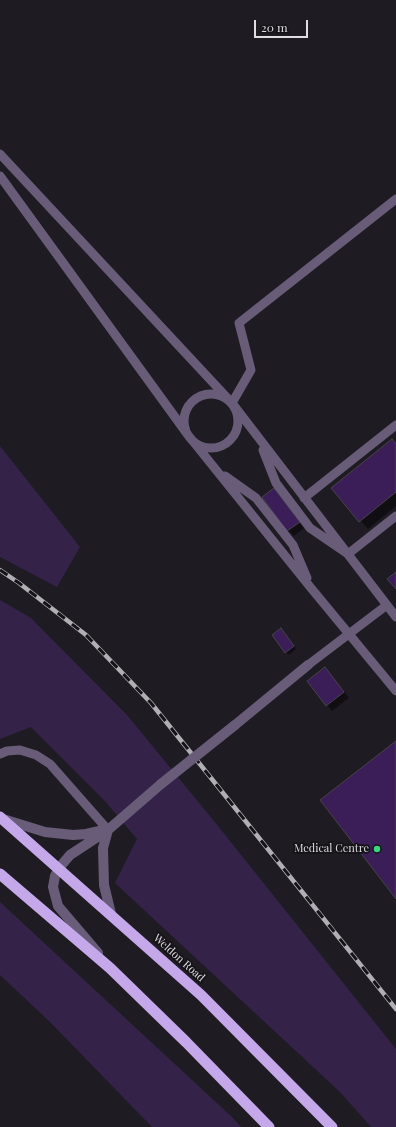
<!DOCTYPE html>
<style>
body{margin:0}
#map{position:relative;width:396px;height:1127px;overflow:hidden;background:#1e1c22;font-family:"Playfair Display",serif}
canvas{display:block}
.scale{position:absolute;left:254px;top:20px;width:54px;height:18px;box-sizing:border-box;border:2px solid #dfdee2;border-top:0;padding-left:5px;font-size:12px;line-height:14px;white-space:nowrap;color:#dfdee2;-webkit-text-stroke:3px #151318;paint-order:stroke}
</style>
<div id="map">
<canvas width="396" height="1127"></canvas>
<div class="scale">20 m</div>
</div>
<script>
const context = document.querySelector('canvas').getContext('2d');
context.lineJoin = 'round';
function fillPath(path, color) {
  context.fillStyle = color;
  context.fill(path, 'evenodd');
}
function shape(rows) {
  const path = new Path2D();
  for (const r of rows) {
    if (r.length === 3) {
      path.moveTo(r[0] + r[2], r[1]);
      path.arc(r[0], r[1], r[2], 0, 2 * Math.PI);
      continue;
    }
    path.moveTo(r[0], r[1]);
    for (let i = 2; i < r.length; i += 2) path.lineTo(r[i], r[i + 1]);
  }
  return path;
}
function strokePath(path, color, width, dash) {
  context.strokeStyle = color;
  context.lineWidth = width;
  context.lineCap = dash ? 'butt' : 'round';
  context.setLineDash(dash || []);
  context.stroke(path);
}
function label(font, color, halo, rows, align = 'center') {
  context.font = font + ' "Playfair Display",serif';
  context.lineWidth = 3.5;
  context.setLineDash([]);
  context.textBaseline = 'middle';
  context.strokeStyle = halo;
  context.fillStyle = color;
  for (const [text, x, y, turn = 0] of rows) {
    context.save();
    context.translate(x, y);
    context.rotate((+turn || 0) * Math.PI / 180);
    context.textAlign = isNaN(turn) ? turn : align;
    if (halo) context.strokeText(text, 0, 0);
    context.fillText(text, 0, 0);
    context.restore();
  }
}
fillPath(shape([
 [0,446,80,547,57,587,0,557],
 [0,600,31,618,127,715,214,821,396,1049,396,1127,371,1127,340,1092,115,883,137,839,104,800,31,727,0,739],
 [0,902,232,1117,241,1127,152,1127,51,1023,0,975]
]), '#342249');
fillPath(shape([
 [396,445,396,506,368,529,333,488],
 [274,489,304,528,294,536,288,530],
 [284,632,296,649,289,655,286,652],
 [325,668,349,698,332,711,327,705]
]), '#0007');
const building = shape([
 [392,439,396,444,396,492,359,522,331,488,392,439],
 [274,488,300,522,287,531,262,497,274,488],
 [396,572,396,589,387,579,396,572],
 [281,628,294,646,285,653,272,635,281,628],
 [325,667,344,692,326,706,307,681,325,667],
 [396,741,396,899,320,800,396,741]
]);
fillPath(building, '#3b1e58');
strokePath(building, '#46444a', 1);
strokePath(shape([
 [0,154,232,403,396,617],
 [0,176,188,435,311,588,396,691],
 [211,421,27],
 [232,403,251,370,239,323,396,199],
 [263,450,276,483,310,528,348,554,396,516],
 [225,476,256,498,293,545,307,578],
 [304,498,396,425],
 [308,665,387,605],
 [0,754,7,751,20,750,36,755,50,764,108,830]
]), '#685c78', 9);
strokePath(shape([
 [235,725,308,665],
 [3,819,45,832,73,835,86,834,104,830],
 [108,830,103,848,104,885,111,914],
 [98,953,58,906,53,887,55,876,59,868,70,855,108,830,161,784]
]), '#685c78', 10);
strokePath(shape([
 [0,817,201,995,332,1127],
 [0,874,110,968,186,1042,269,1127]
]), '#c4a8ea', 11);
const rail = shape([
 [0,570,19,583,86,635,151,703,396,1009]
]);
strokePath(rail, '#b0afb3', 4.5);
strokePath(rail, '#151318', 3, [9]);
strokePath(shape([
 [161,784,235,725]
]), '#685c78', 10);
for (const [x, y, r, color] of [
 [377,849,4,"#39d87f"]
]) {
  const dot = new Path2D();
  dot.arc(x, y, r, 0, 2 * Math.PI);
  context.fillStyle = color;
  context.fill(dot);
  strokePath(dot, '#151318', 1.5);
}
label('11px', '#dfdee2', '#151318', [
 ["Medical Centre",369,849]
], 'right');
label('11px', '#dfdee2', '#151318', [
 ["Weldon Road",179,958,42]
]);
</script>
